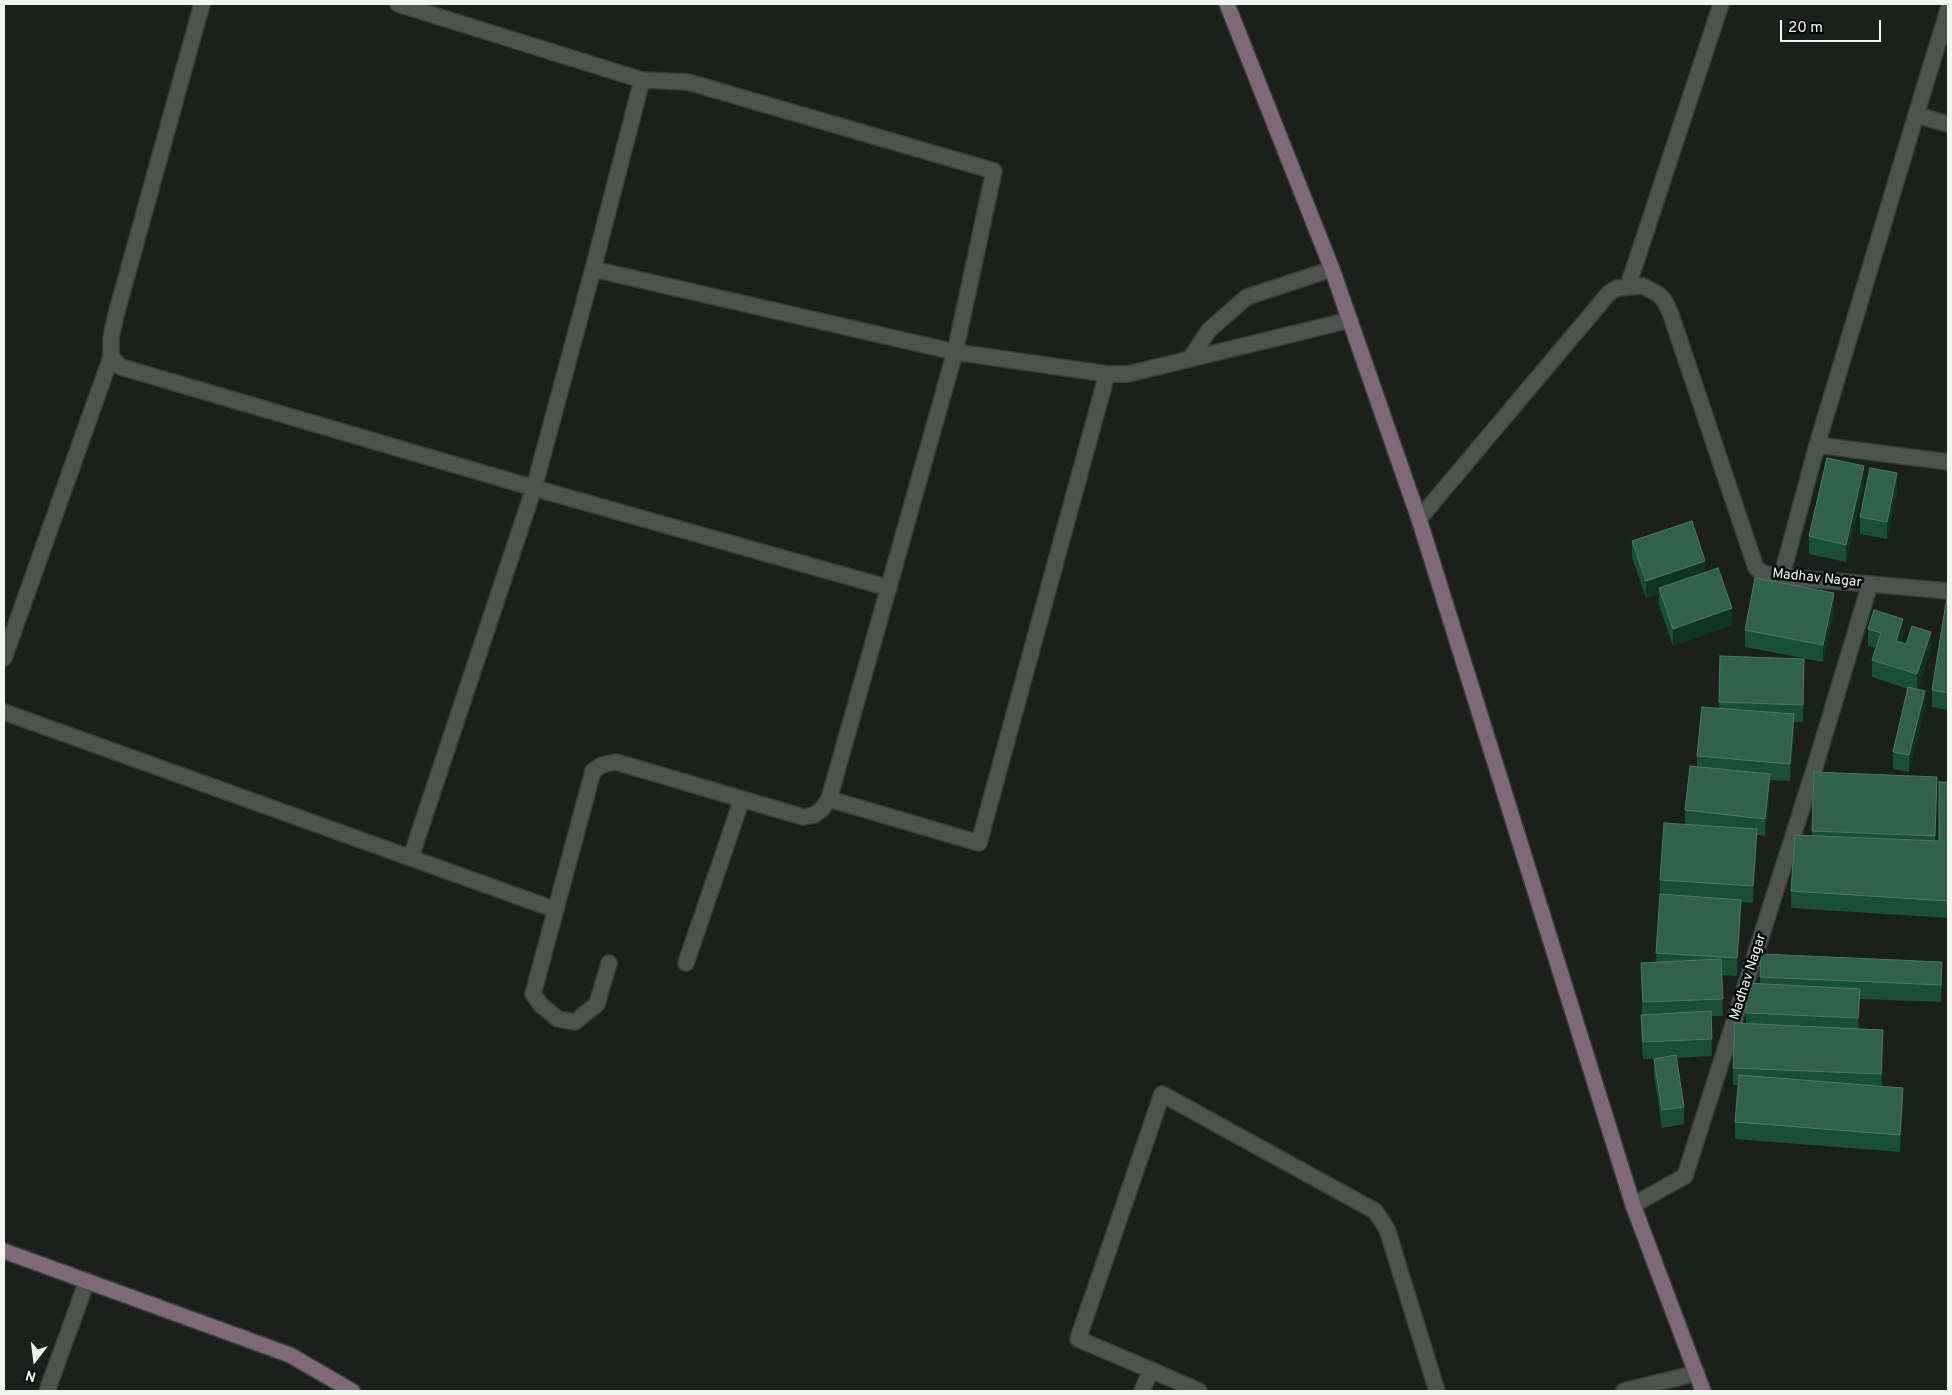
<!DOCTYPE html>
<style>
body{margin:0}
#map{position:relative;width:1952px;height:1395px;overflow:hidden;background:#1b201d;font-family:Overpass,sans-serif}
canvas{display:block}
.frame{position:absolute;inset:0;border:5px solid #f2f6f3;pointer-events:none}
.north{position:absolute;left:10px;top:1335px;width:50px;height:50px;-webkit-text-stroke:4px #070908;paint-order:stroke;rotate:195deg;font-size:14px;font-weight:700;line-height:20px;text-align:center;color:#f2f6f3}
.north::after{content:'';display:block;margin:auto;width:18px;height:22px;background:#f2f6f3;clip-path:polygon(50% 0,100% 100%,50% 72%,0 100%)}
.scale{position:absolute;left:1780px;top:20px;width:101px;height:22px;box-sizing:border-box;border:2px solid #f2f6f3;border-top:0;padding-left:6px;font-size:15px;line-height:18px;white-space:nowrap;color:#f2f6f3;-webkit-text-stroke:4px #070908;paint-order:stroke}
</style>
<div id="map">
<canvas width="1952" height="1395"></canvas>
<div class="frame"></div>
<div class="north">N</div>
<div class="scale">20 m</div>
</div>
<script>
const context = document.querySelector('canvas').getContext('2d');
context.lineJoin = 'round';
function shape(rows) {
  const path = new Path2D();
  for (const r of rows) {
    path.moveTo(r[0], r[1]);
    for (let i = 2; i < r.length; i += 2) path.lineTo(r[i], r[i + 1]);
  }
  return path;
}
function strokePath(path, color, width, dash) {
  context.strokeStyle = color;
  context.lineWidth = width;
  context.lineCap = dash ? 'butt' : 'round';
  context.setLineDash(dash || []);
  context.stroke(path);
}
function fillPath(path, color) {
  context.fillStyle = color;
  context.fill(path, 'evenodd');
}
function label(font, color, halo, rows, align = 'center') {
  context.font = font + ' Overpass,sans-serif';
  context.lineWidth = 5;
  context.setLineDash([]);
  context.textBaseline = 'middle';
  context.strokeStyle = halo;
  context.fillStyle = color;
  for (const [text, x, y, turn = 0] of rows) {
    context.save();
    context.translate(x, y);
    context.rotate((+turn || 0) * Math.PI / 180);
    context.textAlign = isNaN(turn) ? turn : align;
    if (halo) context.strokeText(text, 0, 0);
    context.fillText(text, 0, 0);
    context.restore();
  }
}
const street = shape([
 [202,4,117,311,111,337,111,357,121,367,534,488,411,857],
 [398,4,642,80],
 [642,80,688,82,994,171,955,352,593,269,642,80],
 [1916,115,1948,10],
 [593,269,534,488,889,588],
 [1628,286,1721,4],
 [1190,359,1209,330,1247,297,1332,269],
 [1107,374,979,843,829,799,955,352,1107,374,1128,374,1350,320],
 [1817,445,1948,462],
 [1419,519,1609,293,1617,288,1643,286,1658,294,1664,300,1670,312,1756,568,1763,573,1792,578,1870,584,1814,770,1685,1176,1633,1205],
 [1782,575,1817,445,1916,115,1948,124],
 [1870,584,1948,591],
 [4,658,111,357],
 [4,712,556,910],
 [609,963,597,1004,575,1022,558,1019,541,1005,533,994,593,771,602,765,616,762,803,817,814,815,822,809,829,799],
 [686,963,742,799],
 [1151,1370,1078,1339,1162,1094,1375,1211,1387,1229,1437,1391],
 [47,1391,87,1281],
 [1142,1391,1151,1370,1199,1391],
 [1624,1391,1697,1373]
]);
const secondary = shape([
 [1227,4,1332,269,1419,519,1633,1205,1703,1391],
 [4,1251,290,1355,352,1391]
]);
strokePath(street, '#3a3e3b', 18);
strokePath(secondary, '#3a3e3b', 18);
strokePath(street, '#4d534f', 15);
strokePath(secondary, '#7f6878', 15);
fillPath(shape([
 [1864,484,1846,562,1809,554,1809,536],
 [1897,490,1887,539,1860,534,1860,517],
 [1632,541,1705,572,1732,625,1673,646,1659,605,1659,594,1646,598,1632,558],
 [1948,590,1948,710,1932,707,1932,690],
 [1834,610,1823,662,1745,647,1745,630],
 [1868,629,1903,636,1901,642,1931,649,1918,689,1925,708,1909,772,1893,769,1893,752,1908,689,1872,677,1872,660,1876,648,1868,646],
 [1720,656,1804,676,1803,722,1794,722,1794,732,1790,781,1770,780,1770,791,1765,836,1757,835,1753,903,1741,902,1741,917,1737,976,1721,975,1723,1016,1711,1016,1712,1056,1676,1058,1684,1107,1684,1124,1662,1128,1654,1076,1654,1059,1643,1059,1641,1032,1641,1015,1642,1014,1641,963,1656,962,1660,894,1660,880,1685,824,1685,810,1697,766,1697,756,1719,708],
 [1814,772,1937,794,1935,841,1939,841,1948,782,1948,918,1791,908,1791,891,1812,835],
 [1761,954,1942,979,1941,1002,1860,999,1859,1029,1883,1047,1882,1086,1903,1105,1900,1152,1735,1139,1735,1122,1738,1085,1733,1085,1733,1068,1746,1024,1746,1013,1760,984]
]), '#194e37');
fillPath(shape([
 [1864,466,1864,484,1846,562,1846,545],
 [1897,473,1897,490,1887,539,1887,522],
 [1705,561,1705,578,1659,588,1659,594,1646,598,1646,581],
 [1834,593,1834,610,1823,662,1823,645],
 [1732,608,1732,625,1673,646,1673,629],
 [1903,619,1903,636,1896,658,1896,641],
 [1931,632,1931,649,1917,692,1917,674],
 [1804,659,1804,676,1803,722,1803,705],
 [1925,691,1925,708,1909,772,1909,755],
 [1794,714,1794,732,1790,781,1790,764],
 [1770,774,1770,791,1765,836,1765,819],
 [1937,777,1937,794,1935,853,1935,836],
 [1757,829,1757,846,1753,903,1753,886],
 [1741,900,1741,917,1737,976,1737,958],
 [1860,989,1860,1006,1858,1035,1858,1018],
 [1883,1030,1883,1047,1881,1091,1881,1074],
 [1903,1088,1903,1105,1900,1152,1900,1135]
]), '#103424');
const building = shape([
 [1827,458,1864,466,1846,545,1809,536,1827,458],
 [1870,468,1897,473,1887,522,1860,517,1870,468],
 [1692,521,1705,561,1646,581,1632,541,1692,521],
 [1718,568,1732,608,1673,629,1659,588,1718,568],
 [1755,578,1834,593,1823,645,1745,630,1755,578],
 [1948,590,1948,693,1932,690,1948,590],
 [1874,610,1903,619,1896,641,1906,644,1912,626,1931,632,1917,674,1872,660,1881,633,1868,629,1874,610],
 [1720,656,1804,659,1803,705,1719,702,1720,656],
 [1908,687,1925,691,1909,755,1893,752,1908,687],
 [1702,707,1794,714,1790,764,1697,756,1702,707],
 [1690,766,1770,774,1765,819,1685,810,1690,766],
 [1814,772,1937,777,1935,836,1812,831,1814,772],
 [1939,782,1948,782,1948,841,1947,841,1948,841,1948,901,1791,891,1795,835,1939,841,1939,782],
 [1664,823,1757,829,1753,886,1660,880,1664,823],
 [1660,894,1741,900,1737,958,1656,953,1660,894],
 [1761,954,1942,962,1941,985,1760,977,1761,954],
 [1721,959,1723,999,1643,1002,1641,963,1721,959],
 [1747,983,1860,989,1858,1018,1746,1013,1747,983],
 [1711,1011,1712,1039,1643,1042,1641,1015,1711,1011],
 [1735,1023,1883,1030,1881,1074,1733,1068,1735,1023],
 [1676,1055,1684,1107,1662,1110,1654,1059,1676,1055],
 [1739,1075,1903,1088,1900,1135,1735,1122,1739,1075]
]);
fillPath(building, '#31604b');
strokePath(building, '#4f7766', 1);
label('14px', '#f2f6f3', '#070908', [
 ["Madhav Nagar",1817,579,6],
 ["Madhav Nagar",1749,977,-72]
]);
</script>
